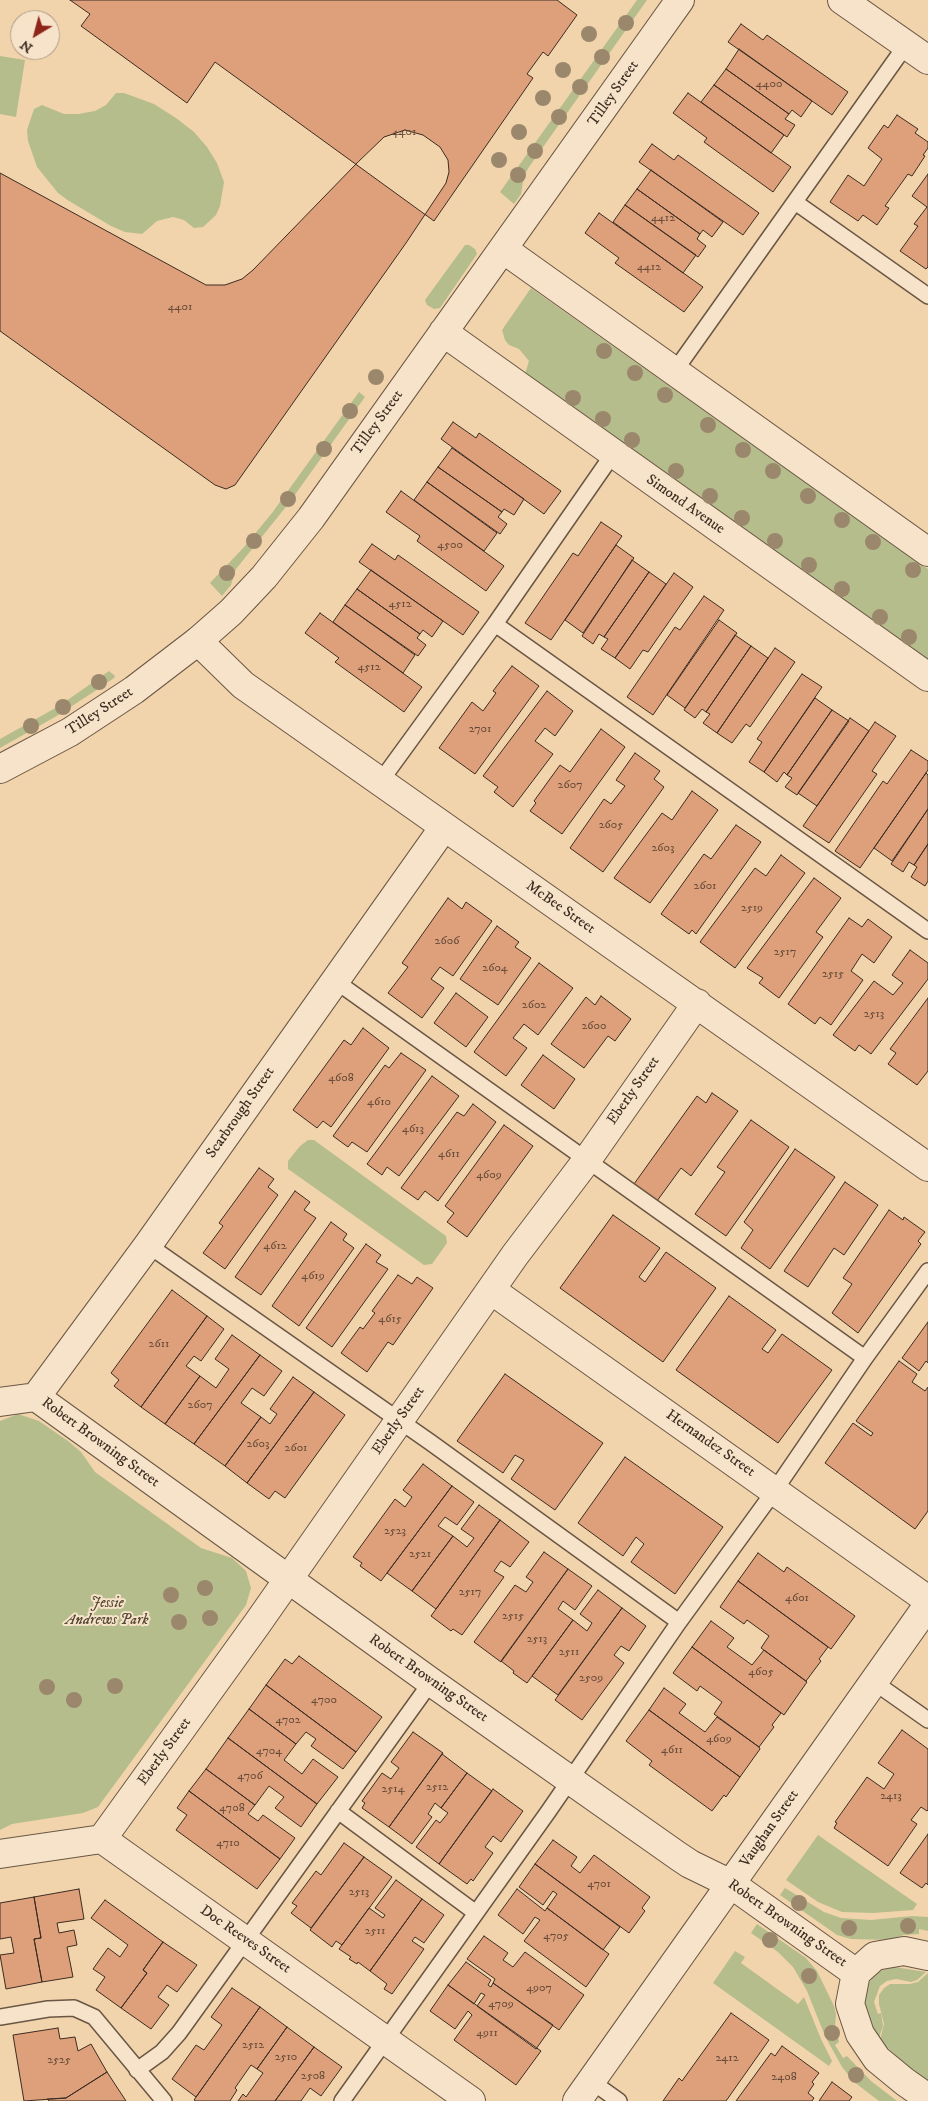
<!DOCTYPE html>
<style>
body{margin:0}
#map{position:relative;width:928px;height:2101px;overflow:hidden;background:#f1d4ac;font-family:"IM FELL DW Pica",serif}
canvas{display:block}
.north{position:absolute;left:10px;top:10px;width:50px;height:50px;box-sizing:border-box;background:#f6e3c9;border:1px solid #ac9a86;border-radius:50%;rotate:217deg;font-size:14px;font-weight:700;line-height:20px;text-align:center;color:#3d2c22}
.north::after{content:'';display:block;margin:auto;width:18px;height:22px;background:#8f2418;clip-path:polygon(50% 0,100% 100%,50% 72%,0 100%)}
</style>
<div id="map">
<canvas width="928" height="2101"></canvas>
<div class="north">N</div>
</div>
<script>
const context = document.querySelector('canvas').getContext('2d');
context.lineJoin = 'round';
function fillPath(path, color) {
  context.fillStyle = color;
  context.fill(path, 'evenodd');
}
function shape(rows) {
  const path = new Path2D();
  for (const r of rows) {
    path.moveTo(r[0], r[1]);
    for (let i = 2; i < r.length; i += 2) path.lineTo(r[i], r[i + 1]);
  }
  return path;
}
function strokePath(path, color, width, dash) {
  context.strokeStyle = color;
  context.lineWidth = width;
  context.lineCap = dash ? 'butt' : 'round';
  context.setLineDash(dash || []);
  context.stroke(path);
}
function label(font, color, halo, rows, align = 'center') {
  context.font = font + ' "IM FELL DW Pica",serif';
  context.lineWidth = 4;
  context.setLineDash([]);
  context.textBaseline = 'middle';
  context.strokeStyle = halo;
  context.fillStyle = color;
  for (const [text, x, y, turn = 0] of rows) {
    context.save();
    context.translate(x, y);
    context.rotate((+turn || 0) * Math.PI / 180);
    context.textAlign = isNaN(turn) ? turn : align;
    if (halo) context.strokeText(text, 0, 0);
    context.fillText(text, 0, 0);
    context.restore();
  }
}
fillPath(shape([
 [637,0,647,0,529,167,524,176,521,194,514,204,500,192],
 [0,56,25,60,16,117,0,114],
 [116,93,124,93,154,104,176,118,194,132,207,147,217,163,224,182,220,206,216,215,203,227,194,228,184,220,173,217,157,221,142,234,125,232,111,226,69,201,58,193,37,167,28,141,27,130,34,109,42,105,64,114,78,114,95,111,106,105],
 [465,245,469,245,475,249,477,254,440,308,434,309,427,305,425,300],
 [531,288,928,569,928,660,525,374,529,361,519,349,509,345,505,340,502,330],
 [359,392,365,397,289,503,236,569,231,585,222,596,210,583,244,547,272,513],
 [109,671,115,676,114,678,92,693,55,717,0,748,0,739,59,706],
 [308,1140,314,1140,446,1236,447,1243,432,1264,424,1265,288,1169,288,1161,300,1146],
 [18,1414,39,1421,68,1441,81,1452,95,1472,201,1548,232,1558,246,1571,251,1588,246,1605,98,1807,83,1813,12,1824,0,1830,0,1421],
 [818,1835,917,1904,913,1910,873,1913,842,1912,818,1902,786,1880],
 [785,1888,824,1912,841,1918,871,1920,912,1916,928,1917,928,1931,919,1929,919,1934,904,1935,889,1940,851,1939,837,1935,780,1895],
 [757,1924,806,1958,817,1971,834,2006,836,2014,835,2027,839,2042,835,2045,843,2058,847,2056,871,2081,897,2101,879,2101,854,2082,842,2067,825,2036,807,1991,793,1967,778,1952,751,1933],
 [735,1951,745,1957,741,1963,798,2004,804,1997,821,2039,832,2061,829,2066,713,1983],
 [895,1967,926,1972,917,1980,911,1982,896,1979,887,1981,880,1986,874,2002,878,2014,881,2013,883,2026,879,2038,868,2021,863,1999,865,1989,875,1974,883,1970],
 [928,1973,928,2082,907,2067,880,2040,884,2024,879,2004,879,1995,884,1988,890,1984,910,1984,918,1982]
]), '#b6bd8c');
const building = shape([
 [70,0,557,0,577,15,548,56,543,52,527,74,533,78,434,221,215,62,187,103,81,26,90,14,70,0],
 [741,24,763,40,767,35,848,92,832,115,728,42,741,24],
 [739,49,812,101,801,117,792,110,789,114,726,69,739,49],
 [726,69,789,114,785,119,795,125,787,137,714,85,726,69],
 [714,85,784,135,771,153,701,102,714,85],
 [688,93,791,167,773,192,704,142,707,138,673,113,688,93],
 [897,115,918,129,915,133,928,142,928,148,923,155,925,156,912,176,908,174,885,206,889,208,877,225,863,215,858,221,830,202,848,175,864,186,882,159,868,148,884,125,888,128,897,115],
 [405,130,423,135,440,147,448,160,449,172,446,183,406,243,235,485,226,489,215,485,0,331,0,173,206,285,225,285,242,279,253,270,356,164,384,137,405,130],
 [652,144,674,160,678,155,759,213,743,235,639,162,652,144],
 [651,170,723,222,712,237,703,230,700,234,637,189,651,170],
 [928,174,928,267,926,269,900,251,918,226,914,224,927,207,912,196,928,174],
 [637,189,700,234,697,239,706,246,698,257,625,205,637,189],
 [625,205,696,255,683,273,613,222,625,205],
 [599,213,703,287,684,312,615,263,619,258,585,233,599,213],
 [453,422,476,438,479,433,561,491,544,514,441,439,453,422],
 [452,448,524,499,514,515,504,509,502,512,438,467,452,448],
 [438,467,502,512,498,517,507,524,500,534,427,482,438,467],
 [427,482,497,533,484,551,414,500,427,482],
 [401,491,504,566,486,591,417,541,420,536,386,512,401,491],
 [601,522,622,536,551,640,525,623,573,553,578,556,601,522],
 [372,544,395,560,398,555,479,612,463,635,359,562,372,544],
 [616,545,634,558,583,633,565,620,616,545],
 [632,560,649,572,604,637,599,634,593,644,582,636,632,560],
 [371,570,443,621,432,637,423,630,420,634,357,589,371,570],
 [649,572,666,584,615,658,601,649,608,639,604,637,649,572],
 [674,573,693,587,648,652,643,650,630,669,615,658,674,573],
 [357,589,420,634,417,638,426,645,418,656,345,605,357,589],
 [704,596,724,610,653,715,627,697,675,627,680,630,704,596],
 [345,605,415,655,403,673,333,622,345,605],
 [320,613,422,687,404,712,335,662,339,658,305,633,320,613],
 [719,620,737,633,685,708,667,695,719,620],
 [735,635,751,646,706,712,702,709,695,718,684,710,735,635],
 [751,646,768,658,717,733,703,723,710,714,706,712,751,646],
 [775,648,795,662,750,727,746,724,732,743,717,733,775,648],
 [512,666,539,686,475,774,439,748,472,702,483,711,496,693,493,691,512,666],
 [802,674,822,687,764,772,749,762,762,742,757,739,802,674],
 [547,691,573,711,555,736,545,728,535,741,553,754,513,807,494,792,498,787,483,776,547,691],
 [815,698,832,710,787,775,784,772,777,782,764,772,815,698],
 [832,710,849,721,797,795,785,787,792,778,787,775,832,710],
 [850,718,869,731,817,806,798,793,850,718],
 [875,722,896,736,872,771,877,774,829,843,803,826,875,722],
 [601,729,625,747,562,834,530,811,536,803,534,801,560,765,570,772,601,729],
 [911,750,928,761,928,770,860,868,835,851,883,781,887,784,911,750],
 [635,753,660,771,654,779,664,787,603,872,570,848,604,799,611,804,625,786,616,780,635,753],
 [926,773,928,775,928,809,892,861,874,848,926,773],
 [692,791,718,810,650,903,614,878,662,813,672,820,692,791],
 [928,809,928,844,914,865,909,862,903,872,891,864,928,809],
 [736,825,761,842,696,934,692,930,689,934,661,914,704,854,711,859,736,825],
 [928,844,928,881,925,886,911,877,917,867,914,865,928,844],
 [781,855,805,873,735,968,700,942,755,868,766,876,781,855],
 [814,878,841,898,816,932,823,937,779,998,759,983,763,978,747,968,814,878],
 [448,898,462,909,466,902,492,921,453,976,440,967,431,979,444,988,422,1018,388,993,408,967,402,963,448,898],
 [849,918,862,927,868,919,892,937,874,963,862,954,851,971,863,980,831,1025,820,1017,815,1024,788,1004,849,918],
 [497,926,519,942,515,947,531,958,498,1005,460,979,497,926],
 [910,950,928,963,928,979,871,1054,859,1045,855,1051,833,1035,874,981,893,995,903,983,892,975,910,950],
 [539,963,573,988,538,1035,524,1024,513,1038,527,1048,506,1076,474,1052,539,963],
 [456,993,488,1017,466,1047,434,1023,456,993],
 [601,996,631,1019,615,1041,608,1036,584,1068,551,1044,586,997,595,1005,601,996],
 [928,998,928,1071,917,1085,888,1064,896,1053,890,1049,928,998],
 [363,1028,389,1048,331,1127,323,1121,317,1128,293,1110,344,1040,351,1045,363,1028],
 [401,1053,426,1070,367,1152,352,1142,348,1147,333,1136,385,1065,389,1068,401,1053],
 [543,1055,575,1079,554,1109,521,1085,543,1055],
 [432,1076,459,1096,399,1176,387,1167,382,1175,367,1164,432,1076],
 [712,1093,738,1111,691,1176,681,1168,657,1201,634,1184,697,1096,706,1103,712,1093],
 [473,1104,496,1122,438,1201,425,1191,418,1200,401,1188,457,1112,464,1116,473,1104],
 [751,1120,789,1147,726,1236,695,1214,725,1172,717,1167,751,1120],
 [504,1125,533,1146,467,1237,447,1222,454,1213,445,1206,504,1125],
 [795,1149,835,1177,770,1269,741,1248,753,1230,744,1222,795,1149],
 [259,1168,274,1179,268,1187,278,1195,225,1269,203,1253,223,1226,219,1223,259,1168],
 [845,1182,878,1205,844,1255,834,1248,808,1287,784,1271,845,1182],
 [295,1191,310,1202,304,1210,316,1218,261,1295,235,1277,295,1191],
 [889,1210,903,1220,904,1217,925,1232,918,1241,921,1244,858,1333,832,1313,852,1284,843,1278,889,1210],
 [613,1215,660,1248,639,1277,645,1282,666,1252,716,1288,663,1362,560,1288,613,1215],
 [331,1222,347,1234,343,1240,354,1248,299,1326,272,1306,331,1222],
 [366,1244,381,1255,376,1262,388,1269,332,1347,306,1328,366,1244],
 [398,1275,412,1284,417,1277,433,1288,393,1345,388,1342,367,1372,341,1353,360,1327,363,1329,375,1313,372,1311,398,1275],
 [172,1290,207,1316,141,1407,114,1386,119,1380,111,1373,172,1290],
 [729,1296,776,1330,762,1349,768,1353,782,1334,832,1370,778,1443,676,1370,729,1296],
 [207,1316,224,1329,201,1361,194,1356,186,1366,200,1376,165,1424,141,1407,207,1316],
 [928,1322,928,1363,926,1361,919,1371,902,1358,928,1322],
 [232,1335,260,1355,194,1444,165,1424,200,1376,216,1388,229,1369,215,1359,232,1335],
 [260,1355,282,1371,264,1396,252,1388,241,1403,261,1417,225,1466,194,1444,260,1355],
 [899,1361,917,1374,912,1382,925,1391,928,1387,928,1511,915,1529,825,1463,853,1423,871,1436,873,1433,856,1421,899,1361],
 [505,1374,603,1443,555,1510,511,1479,524,1460,515,1455,503,1473,457,1441,505,1374],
 [293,1377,314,1392,247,1483,225,1466,261,1417,270,1424,277,1414,270,1409,293,1377],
 [314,1392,345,1415,285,1498,275,1491,269,1499,247,1483,314,1392],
 [625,1457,723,1527,675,1594,631,1562,644,1544,636,1537,623,1556,578,1523,625,1457],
 [423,1464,452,1486,381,1581,360,1566,362,1563,353,1557,395,1499,405,1507,412,1497,403,1490,423,1464],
 [452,1486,474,1502,457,1525,445,1517,438,1526,453,1536,412,1591,387,1573,452,1486],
 [479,1505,500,1520,436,1609,412,1591,453,1536,467,1547,474,1538,461,1529,479,1505],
 [500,1520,529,1542,510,1567,501,1561,494,1571,504,1577,462,1635,453,1629,451,1631,431,1616,500,1520],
 [544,1552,568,1569,501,1662,474,1642,515,1585,526,1592,533,1582,526,1577,544,1552],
 [758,1553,784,1572,787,1567,855,1616,831,1649,738,1581,758,1553],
 [568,1569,592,1586,575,1610,563,1601,558,1609,573,1620,527,1683,513,1673,514,1671,501,1661,568,1569],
 [738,1581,828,1647,819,1659,821,1661,806,1681,761,1648,769,1636,747,1620,744,1624,720,1607,738,1581],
 [598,1590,622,1608,558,1695,532,1676,573,1620,587,1631,592,1623,580,1614,598,1590],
 [622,1608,646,1626,629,1651,621,1646,614,1655,624,1663,582,1720,555,1700,622,1608],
 [711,1621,734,1638,727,1647,752,1665,764,1650,807,1682,784,1715,692,1647,711,1621],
 [692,1647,781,1713,772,1725,774,1727,759,1747,714,1714,722,1702,700,1686,697,1691,673,1673,692,1647],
 [299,1656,382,1717,356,1752,266,1685,285,1659,292,1664,299,1656],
 [266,1685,356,1752,343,1769,311,1746,316,1739,306,1732,296,1744,249,1709,266,1685],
 [664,1688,686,1704,679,1713,705,1732,717,1717,759,1747,760,1749,740,1777,649,1710,664,1688],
 [249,1709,296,1744,284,1760,302,1774,313,1759,338,1777,317,1804,228,1738,249,1709],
 [649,1710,740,1777,726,1797,724,1795,712,1811,649,1765,652,1761,626,1741,649,1710],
 [902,1730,928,1749,928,1810,927,1811,921,1807,911,1820,917,1824,888,1866,834,1828,837,1823,835,1822,867,1777,884,1789,894,1774,878,1763,902,1730],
 [413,1732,443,1753,389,1827,362,1808,365,1803,362,1801,382,1773,391,1779,399,1768,391,1762,413,1732],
 [228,1738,317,1804,301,1827,275,1808,284,1797,269,1786,255,1805,206,1769,228,1738],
 [442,1754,467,1773,441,1808,435,1803,428,1814,432,1817,412,1844,389,1827,442,1754],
 [206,1769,255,1805,248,1814,258,1821,263,1815,295,1838,280,1859,189,1791,206,1769],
 [467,1773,492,1791,439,1864,416,1847,436,1820,440,1823,448,1813,441,1808,467,1773],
 [493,1789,523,1811,501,1842,493,1836,485,1847,493,1853,473,1881,471,1879,467,1884,439,1864,493,1789],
 [189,1791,280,1859,257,1889,176,1830,187,1815,177,1808,189,1791],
 [928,1834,928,1885,926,1883,922,1888,900,1873,928,1834],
 [553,1840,577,1857,571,1866,580,1873,594,1855,650,1897,642,1908,645,1911,629,1933,535,1864,553,1840],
 [344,1843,364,1857,311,1928,291,1913,297,1906,292,1903,316,1871,321,1875,344,1843],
 [364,1857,392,1877,342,1945,336,1941,332,1947,310,1930,364,1857],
 [535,1864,620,1927,603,1950,547,1908,557,1894,553,1891,543,1905,519,1887,535,1864],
 [396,1880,422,1899,370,1971,358,1962,357,1964,349,1959,351,1957,339,1949,369,1908,383,1918,385,1915,375,1908,396,1880],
 [79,1889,84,1919,57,1923,59,1933,74,1930,77,1945,67,1947,73,1977,42,1982,34,1939,41,1938,34,1897,79,1889],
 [517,1889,545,1911,547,1908,609,1954,586,1987,524,1941,540,1920,535,1917,523,1934,498,1915,517,1889],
 [34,1897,41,1938,34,1939,42,1982,6,1989,0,1955,14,1953,11,1937,0,1939,0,1903,34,1897],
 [422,1899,444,1915,424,1943,415,1937,412,1941,424,1949,392,1994,384,1989,387,1984,370,1971,422,1899],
 [105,1900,163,1942,143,1970,147,1973,121,2008,96,1990,105,1977,93,1969,108,1948,120,1957,128,1945,91,1918,105,1900],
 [484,1936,508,1953,503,1960,513,1967,525,1952,584,1995,559,2030,493,1983,495,1979,467,1959,484,1936],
 [163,1942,197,1965,177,1992,167,1985,158,1997,169,2005,151,2029,121,2008,147,1973,143,1970,163,1942],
 [466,1962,491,1980,488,1985,491,1987,493,1983,553,2025,536,2049,477,2006,485,1995,481,1993,474,2004,448,1985,466,1962],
 [448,1985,541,2051,516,2085,454,2040,472,2015,468,2011,455,2029,430,2011,448,1985],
 [232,1988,260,2007,196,2097,172,2079,196,2045,204,2050,222,2025,211,2017,232,1988],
 [260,2007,287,2027,257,2069,251,2065,235,2088,237,2090,230,2101,196,2101,194,2100,260,2007],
 [731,2013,769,2040,726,2101,663,2101,679,2078,682,2081,731,2013],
 [287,2027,314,2047,275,2101,238,2101,243,2094,246,2097,263,2073,257,2069,287,2027],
 [58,2028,60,2039,75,2037,78,2051,91,2044,107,2072,66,2098,24,2101,13,2035,58,2028],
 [782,2046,819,2073,812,2082,814,2084,808,2093,814,2098,812,2101,736,2101,771,2053,775,2056,782,2046],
 [314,2047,342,2067,321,2096,310,2088,301,2101,275,2101,314,2047],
 [107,2072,126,2101,49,2101,47,2099,66,2098,107,2072],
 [832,2082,852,2097,849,2101,819,2101,832,2082]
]);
fillPath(building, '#dda07a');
strokePath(building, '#3d2c22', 1);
const service = shape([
 [795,202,928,296],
 [674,372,906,45],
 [495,624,928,931],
 [380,782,495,624,613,454],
 [334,980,865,1358],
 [148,1245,430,1442,679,1622],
 [874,1682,928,1720],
 [338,1811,476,1913],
 [0,2017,48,2009,74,2008,94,2017,164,2101],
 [137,2070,162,2052,179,2033,431,1682],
 [591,2081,619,2101],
 [342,2101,548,1812,679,1622,775,1490,865,1358,928,1271]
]);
const minor = shape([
 [842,0,928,60],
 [198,641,243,685,928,1167],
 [491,1290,928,1600],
 [36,1397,148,1245,444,827],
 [0,1402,36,1397,431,1682,678,1856,690,1864,731,1884,856,1973],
 [102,1839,257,1624,515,1255,587,1160,697,1003],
 [0,1854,102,1839,471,2101],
 [928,1956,904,1951,875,1956,856,1973,850,2004,860,2034,877,2059,905,2082,928,2098],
 [577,2101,928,1605]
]);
const tertiary = shape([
 [503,249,928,552],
 [443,332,928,677],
 [0,769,70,732,134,690,198,641,231,612,264,577,311,518,680,0]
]);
strokePath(service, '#6a5644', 18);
strokePath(minor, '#6a5644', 30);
strokePath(tertiary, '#6a5644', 30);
strokePath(service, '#f6e3c9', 15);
strokePath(minor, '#f6e3c9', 28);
strokePath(tertiary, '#f6e3c9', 28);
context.fillStyle = '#9b886c';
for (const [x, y] of [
 [626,23],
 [589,34],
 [602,57],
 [563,70],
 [580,87],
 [543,98],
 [559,117],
 [519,132],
 [535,151],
 [499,160],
 [518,175],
 [604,351],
 [635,373],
 [376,377],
 [665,395],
 [573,398],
 [350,411],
 [603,419],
 [708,425],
 [632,440],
 [324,449],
 [743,450],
 [676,471],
 [773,471],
 [710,496],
 [808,496],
 [288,499],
 [742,518],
 [842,520],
 [254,541],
 [775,541],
 [873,542],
 [809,565],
 [913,570],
 [227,573],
 [842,589],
 [880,617],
 [909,637],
 [99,682],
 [63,707],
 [31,726],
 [205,1588],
 [171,1595],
 [210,1618],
 [179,1622],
 [115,1686],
 [47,1687],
 [74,1700],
 [799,1903],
 [908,1926],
 [849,1928],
 [770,1940],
 [809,1976],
 [832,2033],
 [856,2075]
]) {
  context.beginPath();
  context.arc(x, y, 8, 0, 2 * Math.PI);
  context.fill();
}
label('12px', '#654938', null, [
 ["4400",769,85],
 ["4401",404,133],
 ["4412",663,219],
 ["4412",649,268],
 ["4401",180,308],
 ["4500",450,546],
 ["4512",400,605],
 ["4512",369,668],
 ["2701",480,730],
 ["2607",570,786],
 ["2605",611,826],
 ["2603",663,849],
 ["2601",705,887],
 ["2519",752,909],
 ["2606",447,942],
 ["2517",785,953],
 ["2604",495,969],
 ["2515",833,975],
 ["2602",534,1006],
 ["2513",874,1015],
 ["2600",594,1027],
 ["4608",341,1079],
 ["4610",379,1103],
 ["4613",413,1130],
 ["4611",449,1155],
 ["4609",489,1176],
 ["4612",275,1247],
 ["4619",313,1277],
 ["4615",390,1320],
 ["2611",159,1345],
 ["2607",200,1406],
 ["2603",258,1445],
 ["2601",296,1449],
 ["2523",395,1532],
 ["2521",420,1555],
 ["2517",470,1593],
 ["4601",797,1599],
 ["2515",513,1617],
 ["2513",537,1640],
 ["2511",569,1653],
 ["4605",761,1673],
 ["2509",591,1679],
 ["4700",324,1701],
 ["4702",288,1721],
 ["4609",719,1740],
 ["4611",672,1751],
 ["4704",269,1752],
 ["4706",250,1777],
 ["2512",437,1788],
 ["2514",393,1790],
 ["2413",891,1797],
 ["4708",232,1809],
 ["4710",228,1844],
 ["4701",599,1885],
 ["2513",359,1893],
 ["2511",375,1932],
 ["4705",556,1937],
 ["4907",539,1989],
 ["4709",501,2005],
 ["4911",487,2034],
 ["2512",253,2046],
 ["2510",286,2058],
 ["2412",727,2059],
 ["2525",59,2061],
 ["2508",313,2077],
 ["2408",784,2078]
]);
label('15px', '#3d2c22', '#f6e3c9', [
 ["Tilley Street",614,94,-55],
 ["Tilley Street",378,423,-54],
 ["Simond Avenue",685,505,35],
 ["Tilley Street",100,712,-33],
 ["McBee Street",560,908,35],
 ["Eberly Street",634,1091,-55],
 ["Scarbrough Street",241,1113,-55],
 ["Eberly Street",399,1421,-55],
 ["Robert Browning Street",100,1443,36],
 ["Hernandez Street",710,1444,35],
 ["Robert Browning Street",428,1679,35],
 ["Eberly Street",165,1752,-54],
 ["Vaughan Street",770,1829,-55],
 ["Robert Browning Street",787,1924,35],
 ["Doc Reeves Street",245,1940,35]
]);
label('italic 15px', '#554937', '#f6e3c9', [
 ["Jessie",107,1604],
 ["Andrews Park",107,1621]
]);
</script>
